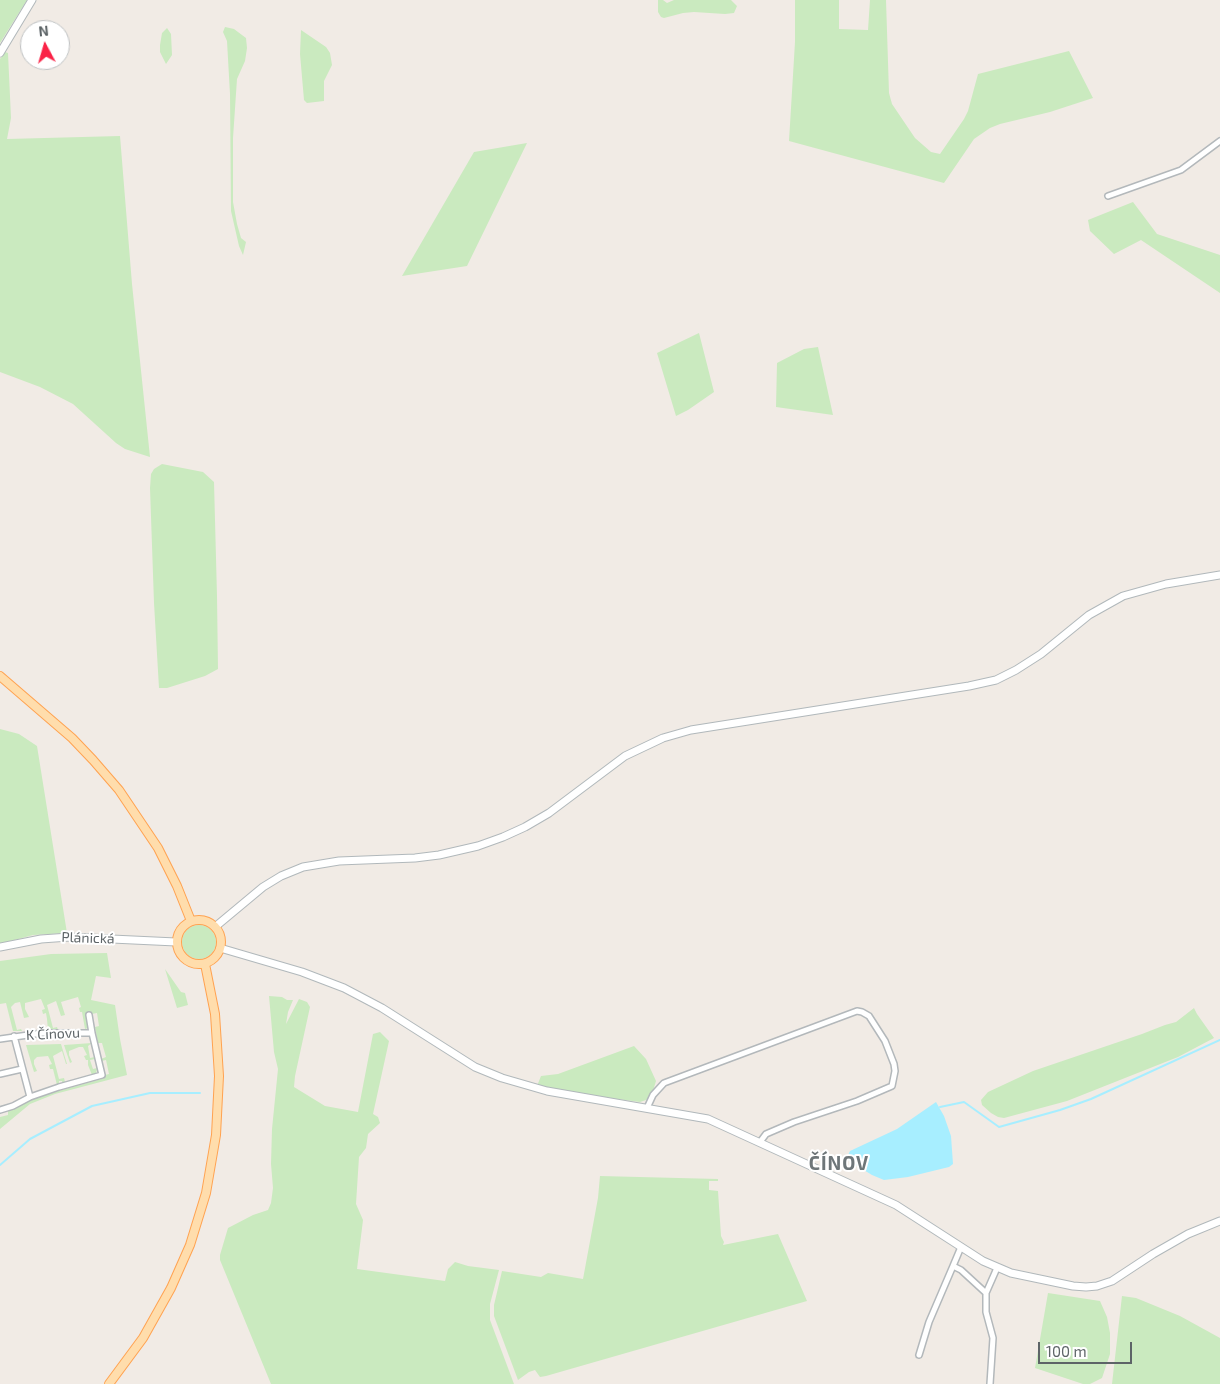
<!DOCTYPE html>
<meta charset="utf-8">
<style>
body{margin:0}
#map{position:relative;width:1220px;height:1384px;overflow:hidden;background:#f1ebe5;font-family:"Exo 2",sans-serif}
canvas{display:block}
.north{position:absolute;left:20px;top:20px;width:50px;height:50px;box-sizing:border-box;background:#fff;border:1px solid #bec1c2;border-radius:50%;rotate:354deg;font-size:14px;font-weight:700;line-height:20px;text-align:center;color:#5d6467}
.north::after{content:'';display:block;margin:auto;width:18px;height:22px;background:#fa2246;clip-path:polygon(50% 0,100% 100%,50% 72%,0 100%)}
.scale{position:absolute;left:1038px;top:1342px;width:94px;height:22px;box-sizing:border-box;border:2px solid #5d6467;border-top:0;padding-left:6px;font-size:15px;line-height:18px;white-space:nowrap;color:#5d6467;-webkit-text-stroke:4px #fff;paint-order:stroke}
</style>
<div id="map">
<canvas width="1220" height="1384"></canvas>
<div class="north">N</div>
<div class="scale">100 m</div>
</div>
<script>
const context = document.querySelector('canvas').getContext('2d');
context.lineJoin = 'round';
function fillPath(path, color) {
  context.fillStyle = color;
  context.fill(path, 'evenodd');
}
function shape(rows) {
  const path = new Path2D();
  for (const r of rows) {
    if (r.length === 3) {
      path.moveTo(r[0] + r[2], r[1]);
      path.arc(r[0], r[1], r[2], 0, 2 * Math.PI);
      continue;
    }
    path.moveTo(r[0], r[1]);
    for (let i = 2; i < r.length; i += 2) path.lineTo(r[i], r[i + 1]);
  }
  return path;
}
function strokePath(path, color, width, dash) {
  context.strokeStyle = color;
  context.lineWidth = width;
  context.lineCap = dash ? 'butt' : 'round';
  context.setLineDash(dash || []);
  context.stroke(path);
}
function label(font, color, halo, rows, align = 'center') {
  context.font = font + ' "Exo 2",sans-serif';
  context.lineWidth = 4;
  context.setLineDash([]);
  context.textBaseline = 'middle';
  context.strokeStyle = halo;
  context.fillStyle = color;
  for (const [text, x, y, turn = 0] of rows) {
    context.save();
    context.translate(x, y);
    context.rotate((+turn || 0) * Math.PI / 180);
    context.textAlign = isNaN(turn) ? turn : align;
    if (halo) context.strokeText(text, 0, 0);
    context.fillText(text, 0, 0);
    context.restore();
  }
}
fillPath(shape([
 [0,0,27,0,0,43],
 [658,0,663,0,667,3,674,0,731,0,737,6,734,13,725,14,694,12,683,13,664,18,661,17,658,12],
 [795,0,839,0,839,29,868,30,870,0,886,0,889,93,892,104,915,138,931,152,940,154,964,119,968,111,978,74,1069,51,1093,98,1050,112,1000,124,990,128,974,139,944,183,789,141,795,42],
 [225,27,234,29,246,38,247,48,245,61,237,79,233,138,233,202,237,224,241,238,246,242,243,255,239,246,231,211,230,94,227,41,223,32],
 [167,28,171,34,172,55,166,64,160,52,160,45,162,33],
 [301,30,326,47,330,53,332,65,324,81,324,101,307,103,304,100,300,54],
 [5,52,8,53,11,118,7,139,120,136,132,284,150,457,125,449,116,443,73,404,40,387,0,372,0,59],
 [527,143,467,266,402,276,474,152],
 [1133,202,1157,234,1220,255,1220,293,1141,240,1114,254,1090,231,1088,220],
 [699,333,714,392,688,410,676,416,657,353],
 [818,347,833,415,776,407,777,363,804,349],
 [162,464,203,472,214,482,217,596,218,669,205,676,167,688,159,688,154,603,150,488,151,474,154,469],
 [0,729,19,734,37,746,67,933,33,935,0,944],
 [199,942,17],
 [107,953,111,978,96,976,91,1000,115,1005,120,1039,127,1075,55,1094,30,1104,0,1129,0,1117,8,1115,8,1111,17,1108,24,1103,44,1095,105,1078,105,1075,109,1074,106,1060,101,1061,101,1059,106,1057,102,1043,98,1043,95,1027,99,1026,97,1013,86,1015,88,1026,88,1028,85,1029,82,1012,80,1012,79,1008,81,1007,78,997,61,1002,65,1015,61,1016,56,1001,47,1005,53,1028,57,1027,58,1030,48,1030,47,1019,46,1013,43,1014,42,1010,45,1009,41,999,25,1003,25,1009,29,1017,24,1018,20,1002,15,1003,11,1007,17,1030,21,1029,22,1031,13,1031,6,1003,0,1004,0,961,51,954],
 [165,969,181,992,185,993,188,1005,177,1008],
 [269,996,282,997,287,1000,293,1000,288,1012,286,1024,299,999,307,1002,310,1007,295,1076,294,1087,325,1106,358,1112,373,1034,380,1032,389,1041,373,1114,378,1117,380,1123,368,1134,366,1148,359,1157,356,1204,363,1220,357,1269,445,1281,448,1269,455,1262,468,1266,499,1270,490,1304,490,1320,514,1384,271,1384,220,1260,220,1255,228,1228,253,1215,268,1210,271,1203,273,1188,271,1164,272,1129,278,1069,274,1052],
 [1194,1008,1197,1014,1214,1038,1178,1057,1067,1101,1004,1118,998,1117,991,1113,982,1105,981,1100,988,1092,1033,1071,1142,1034,1165,1025,1176,1022],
 [92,1043,88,1046,90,1058,95,1057,95,1059,90,1060,93,1069,97,1068,96,1074,92,1075,88,1065,88,1060,86,1060,84,1056,87,1055,83,1047,79,1047,69,1051,69,1055,72,1062,70,1063,64,1045],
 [61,1044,67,1064,66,1064,62,1051,53,1056,59,1079,64,1078,65,1082,62,1083,62,1081,59,1081,59,1084,57,1085,53,1069,50,1069,49,1065,52,1064,48,1056,37,1057,34,1060,34,1064,37,1071,34,1072,26,1045],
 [634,1046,646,1059,656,1081,652,1094,646,1100,640,1102,617,1099,537,1086,541,1076,558,1074],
 [600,1176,718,1179,718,1181,709,1181,709,1190,718,1191,721,1236,724,1242,723,1245,778,1234,807,1301,546,1376,540,1377,535,1370,529,1372,518,1380,494,1316,494,1305,502,1271,541,1277,548,1273,583,1279,598,1198],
 [1048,1293,1100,1301,1107,1317,1110,1333,1110,1354,1102,1378,1090,1384,1083,1384,1035,1368],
 [1122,1296,1136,1298,1180,1316,1220,1338,1220,1384,1112,1384]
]), '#caeabf');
fillPath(shape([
 [936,1102,944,1116,951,1136,953,1164,949,1167,908,1177,884,1180,872,1175,849,1161,847,1157,850,1151,897,1129]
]), '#a7eeff');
strokePath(shape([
 [940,1107,964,1102,999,1127,1060,1110,1091,1099,1220,1040],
 [0,1165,30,1139,92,1106,150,1093,200,1093]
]), '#a7eeff', 2);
const street = shape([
 [1108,196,1181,170,1220,141],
 [0,1039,42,1033,92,1033,89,1015],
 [0,1074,22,1069],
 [30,1097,59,1087,102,1075,92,1033],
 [647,1108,653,1095,664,1083,857,1011,862,1012,869,1016,885,1041,894,1064,895,1071,892,1086,857,1101,794,1122,766,1134,760,1142],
 [0,1110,13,1106,30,1097,14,1036],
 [961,1247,953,1266,961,1270,986,1293,986,1312,993,1338,990,1384],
 [986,1293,997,1268],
 [919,1355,929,1322,953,1266]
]);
const secondary = shape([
 [0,53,32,0],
 [215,927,263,887,281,876,303,867,339,861,415,858,439,855,478,846,503,837,525,827,549,813,625,756,663,738,691,730,969,686,996,680,1016,670,1041,654,1089,615,1123,596,1166,584,1220,575],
 [0,947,41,939,69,937,176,942],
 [220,948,302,972,344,988,382,1008,475,1067,502,1078,547,1091,708,1119,896,1205,983,1261,1011,1273,1073,1286,1086,1287,1097,1286,1112,1281,1153,1254,1188,1234,1220,1221]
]);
const primary = shape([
 [0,676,72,738,93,760,119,790,158,848,177,886,191,921],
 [199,942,22],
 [109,1384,143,1338,171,1288,190,1245,206,1193,216,1135,219,1076,215,1014,205,964]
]);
strokePath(street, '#b3b8bb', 8);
strokePath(secondary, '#b1b8bb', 9);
strokePath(primary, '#ffa250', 10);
strokePath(street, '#fff', 5);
strokePath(secondary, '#fff', 7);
strokePath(primary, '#ffddac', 8);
label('14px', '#5d6467', '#fff', [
 ["Plánická",88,938,2],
 ["K Čínovu",53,1034,-3]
]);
context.letterSpacing = '1px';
label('bold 19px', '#6e7679', '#fff', [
 ["ČÍNOV",839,1164]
]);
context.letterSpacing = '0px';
</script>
